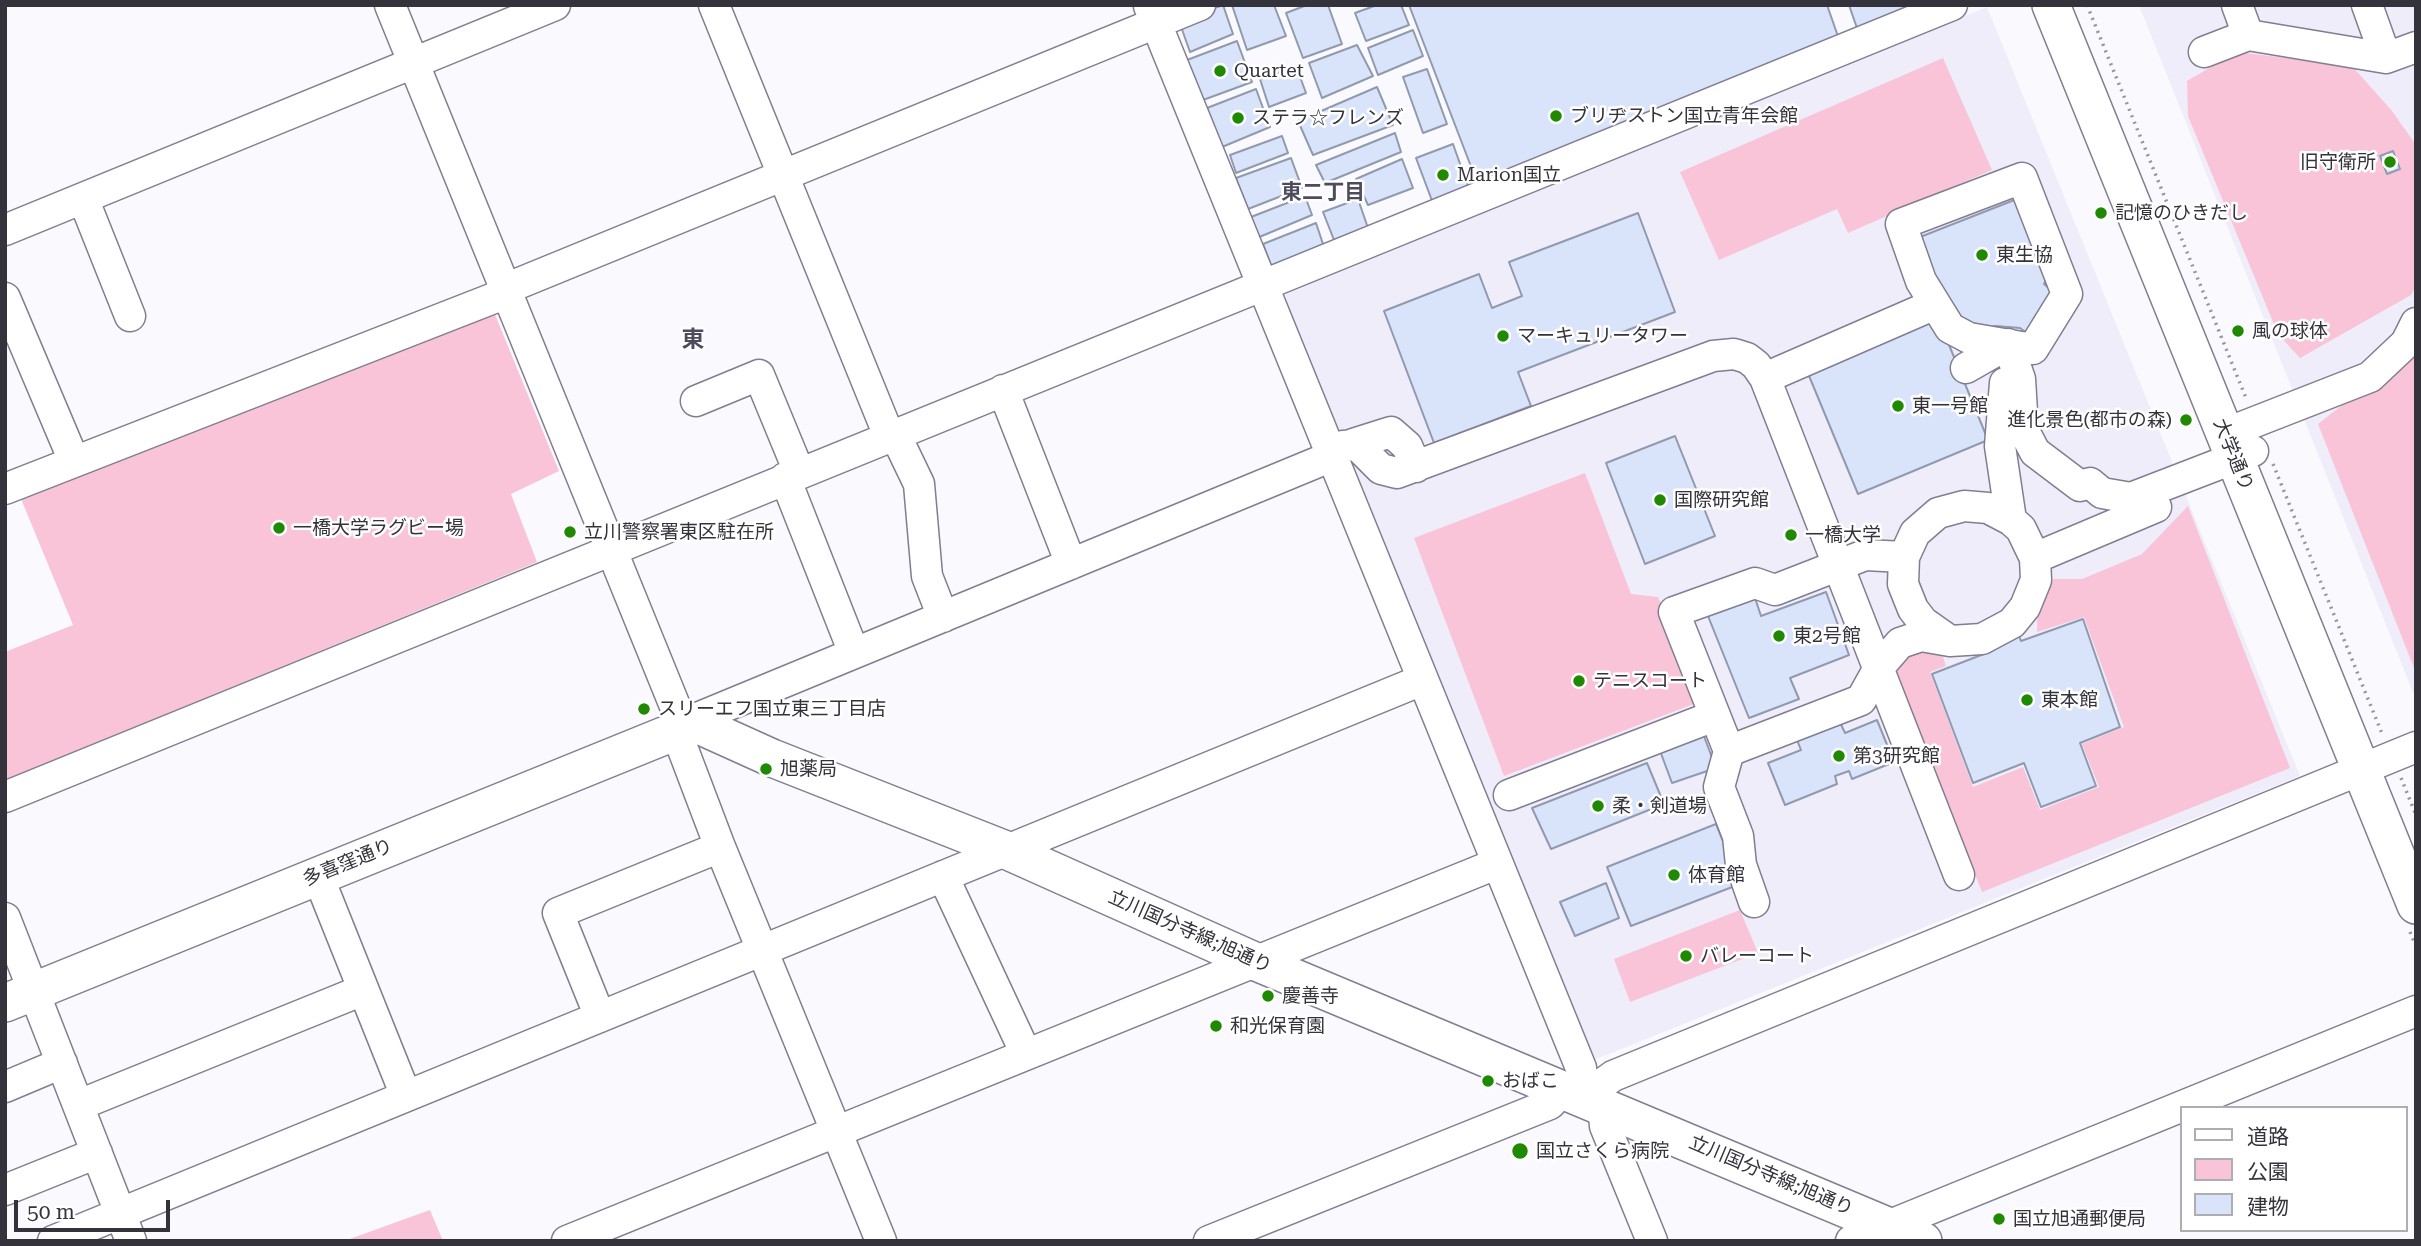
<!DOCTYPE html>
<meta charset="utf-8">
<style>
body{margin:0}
#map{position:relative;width:2421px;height:1246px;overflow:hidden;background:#faf9fe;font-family:"Roboto Serif","Noto Sans JP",serif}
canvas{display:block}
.frame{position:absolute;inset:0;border:7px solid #34323b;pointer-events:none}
.legend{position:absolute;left:2180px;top:1106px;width:228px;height:126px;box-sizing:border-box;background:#fff;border:2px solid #aeadb1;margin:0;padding:9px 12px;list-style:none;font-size:21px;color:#34323b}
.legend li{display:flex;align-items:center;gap:14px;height:35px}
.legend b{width:35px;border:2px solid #aeadb1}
.scale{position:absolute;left:14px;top:1200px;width:156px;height:32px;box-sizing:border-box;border:4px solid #34323b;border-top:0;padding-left:9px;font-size:21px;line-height:24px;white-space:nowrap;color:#34323b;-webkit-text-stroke:5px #fff;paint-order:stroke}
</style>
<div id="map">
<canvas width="2421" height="1246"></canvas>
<div class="frame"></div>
<ul class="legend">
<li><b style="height:9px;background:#fff"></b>道路</li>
<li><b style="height:19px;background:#f9c4d7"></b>公園</li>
<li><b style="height:19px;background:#d9e4fb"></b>建物</li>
</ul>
<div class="scale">50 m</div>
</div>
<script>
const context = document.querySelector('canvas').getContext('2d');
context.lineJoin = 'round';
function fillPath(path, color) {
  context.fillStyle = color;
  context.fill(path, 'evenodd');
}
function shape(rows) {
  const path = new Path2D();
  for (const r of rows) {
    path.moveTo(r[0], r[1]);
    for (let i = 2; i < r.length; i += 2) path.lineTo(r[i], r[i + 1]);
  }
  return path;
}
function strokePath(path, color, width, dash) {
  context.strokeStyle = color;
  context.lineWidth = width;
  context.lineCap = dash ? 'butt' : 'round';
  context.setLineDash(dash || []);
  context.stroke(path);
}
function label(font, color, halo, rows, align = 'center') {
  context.font = font + ' "Roboto Serif","Noto Sans JP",serif';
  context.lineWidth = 5;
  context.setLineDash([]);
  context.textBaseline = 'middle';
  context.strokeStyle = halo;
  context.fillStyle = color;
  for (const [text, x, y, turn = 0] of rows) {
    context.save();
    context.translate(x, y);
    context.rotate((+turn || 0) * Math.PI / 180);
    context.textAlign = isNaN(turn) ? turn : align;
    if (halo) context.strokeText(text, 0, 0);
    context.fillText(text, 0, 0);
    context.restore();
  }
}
fillPath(shape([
 [2139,5,2416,5,2416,700],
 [1987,7,2300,776,1589,1062,1284,295]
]), '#efedf9');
fillPath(shape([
 [2237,52,2352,66,2392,111,2416,145,2416,286,2411,295,2300,358,2278,334,2188,116,2187,81],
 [1943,58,1992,170,1848,233,1837,209,1719,260,1680,172],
 [492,307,559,471,511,494,537,562,5,780,5,652,73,625,19,494],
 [2416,332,2416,673,2318,424,2395,364],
 [1585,473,1631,594,1658,597,1699,702,1504,776,1414,538],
 [2188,506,2290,768,1982,892,1892,668,1916,643,1942,654,1946,666,1930,672,1973,787,2023,767,2040,810,2099,787,2082,744,2124,727,2084,617,2037,632,2038,597,2054,579,2082,579,2142,554],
 [1740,910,1758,953,1630,1002,1614,959],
 [430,1210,443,1241,344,1241]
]), '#f9c4d7');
const building = shape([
 [1223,5,1233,34,1190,52,1179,21,1223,5],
 [1232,5,1274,5,1286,36,1247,50,1232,5],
 [1307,5,1328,5,1342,44,1303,58,1286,13,1307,5],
 [1377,5,1401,5,1409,25,1366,41,1355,13,1377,5],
 [1409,5,1827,5,1840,42,1480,190,1409,5],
 [1849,5,1919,5,1858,31,1849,5],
 [1413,30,1423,56,1378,75,1368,48,1413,30],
 [1237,41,1252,82,1203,100,1187,60,1237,41],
 [1357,45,1373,76,1322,98,1309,63,1357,45],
 [1296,66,1306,93,1269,107,1260,79,1296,66],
 [1427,69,1447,124,1423,133,1403,77,1427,69],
 [1377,87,1393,125,1313,155,1298,121,1377,87],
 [1256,89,1270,127,1222,147,1207,108,1256,89],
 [1395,133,1401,152,1325,183,1316,165,1395,133],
 [1282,136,1288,153,1236,173,1230,155,1282,136],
 [1453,144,1470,192,1434,206,1416,158,1453,144],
 [2393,151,2400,169,2387,174,2380,156,2393,151],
 [1291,158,1302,188,1248,209,1236,178,1291,158],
 [1402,159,1413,188,1368,205,1356,179,1402,159],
 [1305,196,1312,215,1257,238,1251,217,1305,196],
 [2022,197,2049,271,2044,284,2057,295,2036,340,2020,328,1996,326,1964,331,1915,239,2022,197],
 [1358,199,1368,228,1334,240,1323,212,1358,199],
 [1638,213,1675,312,1518,372,1531,406,1434,443,1384,311,1479,274,1492,308,1522,296,1509,262,1638,213],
 [1316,223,1324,247,1273,271,1263,244,1316,223],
 [1938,318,1988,440,1858,494,1807,371,1938,318],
 [1675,436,1715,536,1645,564,1606,463,1675,436],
 [1826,592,1849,655,1790,678,1799,699,1749,718,1708,616,1755,598,1761,616,1826,592],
 [2083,619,2120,727,2080,743,2096,786,2041,807,2024,763,1973,783,1932,674,1989,652,1984,639,2016,628,2021,641,2083,619],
 [1838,718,1845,733,1877,720,1894,762,1852,779,1849,771,1835,776,1837,784,1785,805,1768,763,1801,750,1795,735,1838,718],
 [1702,731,1716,768,1672,783,1659,748,1702,731],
 [1647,763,1664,804,1551,849,1532,808,1647,763],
 [1716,824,1740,884,1631,926,1607,867,1716,824],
 [1606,883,1619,918,1575,936,1560,902,1606,883]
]);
fillPath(building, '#d9e4fb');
strokePath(building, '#909aaf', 2);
const minor = shape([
 [390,5,677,711,690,721,1330,457],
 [714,5,889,436],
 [2237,5,2248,35],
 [2367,5,2386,58],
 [1149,6,1581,1068,1584,1097],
 [2204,52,2248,35,2386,58,2416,47],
 [2022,178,2067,294,2033,349,1969,338,1950,328,1921,281,1901,224,2022,178],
 [83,198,130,316],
 [5,230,555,5],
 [5,298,74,461],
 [1966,368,2008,344,2020,379,2023,429,2035,452,2080,486,2090,483,2102,493,2131,498,2253,451],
 [1765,378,1933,305],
 [2005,383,2000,446,2011,520],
 [1003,390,1071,564],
 [696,401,759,375,799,472],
 [895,434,919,484,927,576,943,617],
 [2224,434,2370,377,2406,343,2416,323],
 [1353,444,1391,432,1407,446,1416,467],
 [1343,446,1357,445,1381,469,1397,473,1713,356,1734,354,1747,358,1756,365,1765,378,1959,875],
 [785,478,854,653],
 [5,489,494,298,505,289,1200,5],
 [2035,558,2156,507],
 [676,731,720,847,881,1241],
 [1729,751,1861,700,1880,666,1900,643,1921,636,1950,641,1982,639,2012,623,2025,607,2036,580,2035,558,2021,529,2011,520,1988,508,1964,506,1938,513,1915,533,1904,557,1903,584,1913,609,1923,622,1950,641],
 [1509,795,1714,716],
 [5,797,1952,5],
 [318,876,406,1096],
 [943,876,1026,1054],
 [1754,902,1741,865,1738,836,1719,787,1729,751,1674,612,1755,583,1775,590,1865,555,1904,557],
 [5,918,131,1241],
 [600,1017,558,913,720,847],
 [5,1087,62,1063],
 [1584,1097,1613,1076,2416,747],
 [79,1105,363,990],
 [1603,1105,1605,1126,1652,1241],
 [5,1190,97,1153],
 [53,1241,1422,680],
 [567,1241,1496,864],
 [1209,1241,1550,1104,1563,1089],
 [1851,1241,2416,1011]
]);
const major = shape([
 [2051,5,2416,905],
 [5,1003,676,731,690,721,772,758,1006,850,1254,961,1923,1241]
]);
strokePath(minor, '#817d92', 33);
strokePath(major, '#817d92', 40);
strokePath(shape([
 [2087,5,2246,398],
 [2273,464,2383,736],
 [2401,778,2416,815],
 [2410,932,2416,946]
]), '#96959c', 3.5, [2, 5]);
strokePath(minor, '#fff', 30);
strokePath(major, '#fff', 37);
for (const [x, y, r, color] of [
 [1220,71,7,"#1e8901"],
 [1556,116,7,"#1e8901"],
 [1238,118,7,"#1e8901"],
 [2390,162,7,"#1e8901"],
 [1443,175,7,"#1e8901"],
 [2101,213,7,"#1e8901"],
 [1982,255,7,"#1e8901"],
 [2238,331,7,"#1e8901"],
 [1503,336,7,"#1e8901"],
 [1898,406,7,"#1e8901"],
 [2186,420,7,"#1e8901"],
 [1660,500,7,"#1e8901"],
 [279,528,7,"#1e8901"],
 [570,532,7,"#1e8901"],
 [1791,535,7,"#1e8901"],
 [1779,636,7,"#1e8901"],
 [1579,681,7,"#1e8901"],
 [2027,700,7,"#1e8901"],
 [644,709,7,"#1e8901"],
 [1839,756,7,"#1e8901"],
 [766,769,7,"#1e8901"],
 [1598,806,7,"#1e8901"],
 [1674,875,7,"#1e8901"],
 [1686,956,7,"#1e8901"],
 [1268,996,7,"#1e8901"],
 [1216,1026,7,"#1e8901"],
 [1488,1081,7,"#1e8901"],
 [1520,1151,9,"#1e8901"],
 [1999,1219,7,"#1e8901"]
]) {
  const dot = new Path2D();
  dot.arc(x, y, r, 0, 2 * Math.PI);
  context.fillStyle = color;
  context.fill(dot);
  strokePath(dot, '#fff', 2.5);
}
label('19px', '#34323b', '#fff', [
 ["Quartet",1234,71],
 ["ブリヂストン国立青年会館",1570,116],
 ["ステラ☆フレンズ",1252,118],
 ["旧守衛所",2376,162,"right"],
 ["Marion国立",1457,175],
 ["記憶のひきだし",2115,213],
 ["東生協",1996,255],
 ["風の球体",2252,331],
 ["マーキュリータワー",1517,336],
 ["東一号館",1912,406],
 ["進化景色(都市の森)",2172,420,"right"],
 ["国際研究館",1674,500],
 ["一橋大学ラグビー場",293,528],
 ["立川警察署東区駐在所",584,532],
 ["一橋大学",1805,535],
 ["東2号館",1793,636],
 ["テニスコート",1593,681],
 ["東本館",2041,700],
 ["スリーエフ国立東三丁目店",658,709],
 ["第3研究館",1853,756],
 ["旭薬局",780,769],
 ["柔・剣道場",1612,806],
 ["体育館",1688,875],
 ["バレーコート",1700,956],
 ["慶善寺",1282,996],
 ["和光保育園",1230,1026],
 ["おばこ",1502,1081],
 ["国立さくら病院",1536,1151],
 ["国立旭通郵便局",2013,1219]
], 'left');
label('19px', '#34323b', '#fff', [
 ["大学通り",2233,455,68],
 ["多喜窪通り",348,863,-22],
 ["立川国分寺線;旭通り",1190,932,24],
 ["立川国分寺線;旭通り",1771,1176,23]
]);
label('bold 21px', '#4f4b5f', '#fff', [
 ["東二丁目",1323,193]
]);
label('bold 23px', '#4f4b5f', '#fff', [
 ["東",693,340]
]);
</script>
